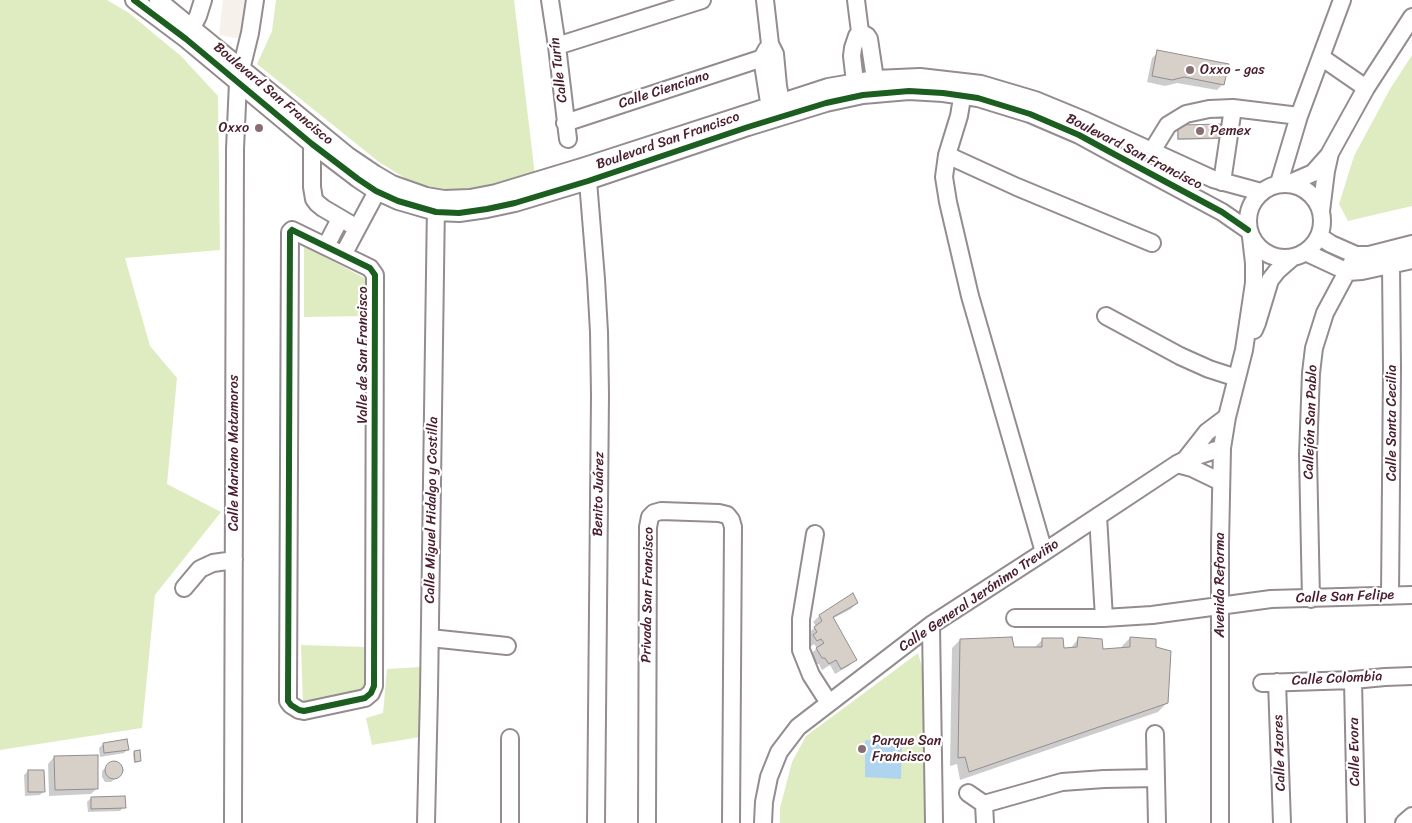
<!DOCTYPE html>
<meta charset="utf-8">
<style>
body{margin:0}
canvas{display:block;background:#fff}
</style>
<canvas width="1412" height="823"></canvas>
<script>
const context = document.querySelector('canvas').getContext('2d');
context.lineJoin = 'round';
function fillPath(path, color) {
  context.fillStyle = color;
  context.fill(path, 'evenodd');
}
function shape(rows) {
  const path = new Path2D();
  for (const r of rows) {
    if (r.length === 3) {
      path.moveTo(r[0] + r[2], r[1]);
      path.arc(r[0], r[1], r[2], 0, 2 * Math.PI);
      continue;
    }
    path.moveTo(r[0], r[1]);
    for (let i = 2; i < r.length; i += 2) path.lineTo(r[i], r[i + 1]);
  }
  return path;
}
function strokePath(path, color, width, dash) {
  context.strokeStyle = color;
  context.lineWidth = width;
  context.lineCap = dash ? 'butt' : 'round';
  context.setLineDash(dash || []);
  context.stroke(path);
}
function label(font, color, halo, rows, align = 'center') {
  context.font = font + ' Sriracha,sans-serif';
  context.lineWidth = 4.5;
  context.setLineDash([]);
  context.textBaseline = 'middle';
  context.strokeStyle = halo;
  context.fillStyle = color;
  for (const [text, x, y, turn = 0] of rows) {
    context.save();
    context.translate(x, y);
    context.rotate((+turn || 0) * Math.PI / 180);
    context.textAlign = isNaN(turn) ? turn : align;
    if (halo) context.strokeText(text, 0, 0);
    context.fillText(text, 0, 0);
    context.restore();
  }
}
fillPath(shape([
 [223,0,245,0,240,39,219,35]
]), '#f7f1eb');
fillPath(shape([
 [0,0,107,0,129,13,181,56,218,96,220,250,125,258,150,346,177,378,167,484,221,512,155,595,142,728,0,750],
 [276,0,514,0,535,175,460,193,436,191,408,180,379,162,257,64,272,31],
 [1412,55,1412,206,1348,221,1339,204,1354,156,1390,89],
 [304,246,372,282,368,316,304,317],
 [301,645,368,647,367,691,303,705],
 [918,653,924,674,926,823,780,823,780,808,792,762,806,736],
 [420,667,420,737,372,745,366,718,383,713,387,669]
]), '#dfecc2');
fillPath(shape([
 [865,740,902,742,901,779,865,777]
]), '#aed4f0');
fillPath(shape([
 [1158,52,1223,84,1217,90,1177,83,1165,86,1147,82,1152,58],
 [1177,128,1221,137,1219,139,1177,140],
 [857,603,851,609,832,619,855,660,849,666,835,674,830,665,822,670,819,664,816,664,810,655,817,648,814,644,810,647,807,642,811,638,808,634,816,626,813,622,819,616],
 [1130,638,1154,648,1167,703,1158,712,960,780,957,764,950,766,952,648,960,640,1013,648,1034,648,1043,639,1062,649,1070,649,1078,639,1101,650,1122,649,1122,646],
 [103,744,128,749,124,753,100,757,99,748],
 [134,752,140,760,139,762,134,763,133,754],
 [54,757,97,788,91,794,49,796,48,764],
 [112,762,118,763,121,768,121,774,111,782,105,782,102,777,102,771],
 [28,771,44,791,40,795,25,796,24,775],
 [91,798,124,807,120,811,88,812,87,802]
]), '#0003');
const building = shape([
 [1157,50,1229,64,1224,85,1184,77,1172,80,1152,76,1157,50],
 [1222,124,1222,138,1178,139,1178,125,1222,124],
 [853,593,858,603,833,617,857,660,841,669,836,660,829,664,825,658,822,658,816,648,824,643,821,639,817,641,813,635,817,632,814,627,822,621,819,615,853,593],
 [1012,637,1014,647,1042,647,1042,638,1063,638,1064,648,1077,647,1078,637,1102,639,1103,649,1130,647,1130,637,1156,639,1156,647,1171,651,1168,703,969,772,965,757,958,758,960,639,1012,637],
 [127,739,129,750,104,753,103,743,127,739],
 [140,750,141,761,135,762,134,751,140,750],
 [98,755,98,789,55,790,54,756,98,755],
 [114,770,9],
 [28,770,44,770,45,792,28,792,28,770],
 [125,796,126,808,91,809,91,797,125,796]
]);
fillPath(building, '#d7d0c8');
strokePath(building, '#948c8e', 1);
const minor = shape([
 [134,0,186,39,312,144,358,179,376,191,398,201,436,212,459,213,487,209,515,203,588,181,748,127,826,103,863,95,909,91,943,93,978,98,1030,114,1079,135,1112,153,1222,212,1248,230],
 [158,0,347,155,375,174,392,184,426,196,444,199,470,198,496,193,585,166,828,87,875,79,920,77,981,84,1035,100,1086,121,1213,179,1261,192],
 [550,0,557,46,568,139],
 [765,0,770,44,775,54,778,86,783,113],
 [860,32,867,36,869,39,875,79],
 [187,37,198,16,203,0],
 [557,46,702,0],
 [767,49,762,58,771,115],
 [1321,57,1366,88],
 [855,82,852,56,853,48,857,36,860,32,856,0],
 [964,86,959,116,947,155,944,177,948,202,970,296,1044,552],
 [565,123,775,54],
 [313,137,312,144,312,187,314,199,317,203,323,208,357,228],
 [1152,151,1168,125,1186,114,1209,109,1233,108,1299,116],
 [947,155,1017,187,1152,243],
 [586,170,588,181,596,279,599,332,600,395,596,823],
 [1222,182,1233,108],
 [1279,183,1299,116,1342,0],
 [1290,183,1313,173,1329,155],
 [1285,221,37],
 [1321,211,1326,171,1330,153,1366,88,1412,17],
 [292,230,370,268,375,275,374,686,371,693,365,698,304,711,299,710,291,705,288,701,288,696,290,232,292,230],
 [1319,236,1331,244,1356,255,1369,255,1412,244],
 [326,246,340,219],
 [1388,250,1391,265,1392,368,1390,596],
 [1305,252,1348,272,1362,271,1412,260],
 [343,255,382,182],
 [1106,316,1180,356,1209,369,1237,378],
 [1254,330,1257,323,1270,280,1277,271,1293,257],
 [1185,460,1207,432,1227,417],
 [1177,464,1192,468,1221,482],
 [1098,516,1104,618],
 [815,534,801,619,801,650,811,675,829,703],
 [184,588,200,569,213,563,234,560],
 [1311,599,1308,455,1311,373,1314,348,1325,313,1356,255],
 [1015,618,1104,618,1152,615,1271,599,1412,595],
 [931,625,934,823],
 [430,638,507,646],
 [1353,680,1356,823],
 [1277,682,1282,823],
 [1262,683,1353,680,1385,677,1412,676],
 [1155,734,1157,823],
 [510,738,510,823],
 [968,793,984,804],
 [984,804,1062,782,1104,779,1156,778],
 [984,804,985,823],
 [233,823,235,149,238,82,250,33,255,0],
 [426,823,429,692,436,203],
 [647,823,648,527,650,517,654,513,661,511,719,513,727,515,731,520,733,527,731,823],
 [763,823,764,802,769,777,779,752,798,727,931,625,1044,552,1177,464,1185,460,1222,448],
 [1220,823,1220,545,1222,448,1227,417,1244,350,1254,283,1254,263,1251,237],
 [1404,823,1412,816]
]);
strokePath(minor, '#948c8e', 20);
strokePath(minor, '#fff', 16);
strokePath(shape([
 [134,0,186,39,312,144,358,179,376,191,398,201,436,212,459,213,487,209,515,203,588,181,748,127,826,103,863,95,909,91,943,93,978,98,1030,114,1079,135,1112,153,1222,212,1248,230],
 [292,230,370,268,375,275,374,686,371,693,365,698,304,711,299,710,291,705,288,701,288,696,290,232,292,230]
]), '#1b5e20', 6);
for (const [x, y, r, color] of [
 [1190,70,5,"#896d75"],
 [259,128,5,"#896d75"],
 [1200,131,5,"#896d75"],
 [862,749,5,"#896d75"]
]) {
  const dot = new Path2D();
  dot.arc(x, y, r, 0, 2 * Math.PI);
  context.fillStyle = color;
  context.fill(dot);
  strokePath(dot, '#fff', 2);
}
label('14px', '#4a1f2b', '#fff', [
 ["Calle Turín",559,70,-97],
 ["Calle Cienciano",664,90,-18],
 ["Boulevard San Francisco",273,94,40],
 ["Boulevard San Francisco",668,141,-19],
 ["Boulevard San Francisco",1134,152,27],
 ["Valle de San Francisco",363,355,-90],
 ["Callejón San Pablo",1311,422,-88],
 ["Calle Santa Cecilia",1392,423,-90],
 ["Calle Mariano Matamoros",234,453,-90],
 ["Benito Juárez",599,494,-89],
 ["Calle Miguel Hidalgo y Costilla",432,510,-89],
 ["Avenida Reforma",1220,585,-90],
 ["Privada San Francisco",648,595,-89],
 ["Calle General Jerónimo Treviño",979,596,-34],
 ["Calle San Felipe",1345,597,-2],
 ["Calle Colombia",1337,679,-3],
 ["Calle Evora",1355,752,-91],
 ["Calle Azores",1280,753,-92]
]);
label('14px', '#4a1f2b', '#fff', [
 ["Oxxo - gas",1200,70],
 ["Oxxo",249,128,"right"],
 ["Pemex",1210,131],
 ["Parque San",872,741],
 ["Francisco",872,757]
], 'left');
</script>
